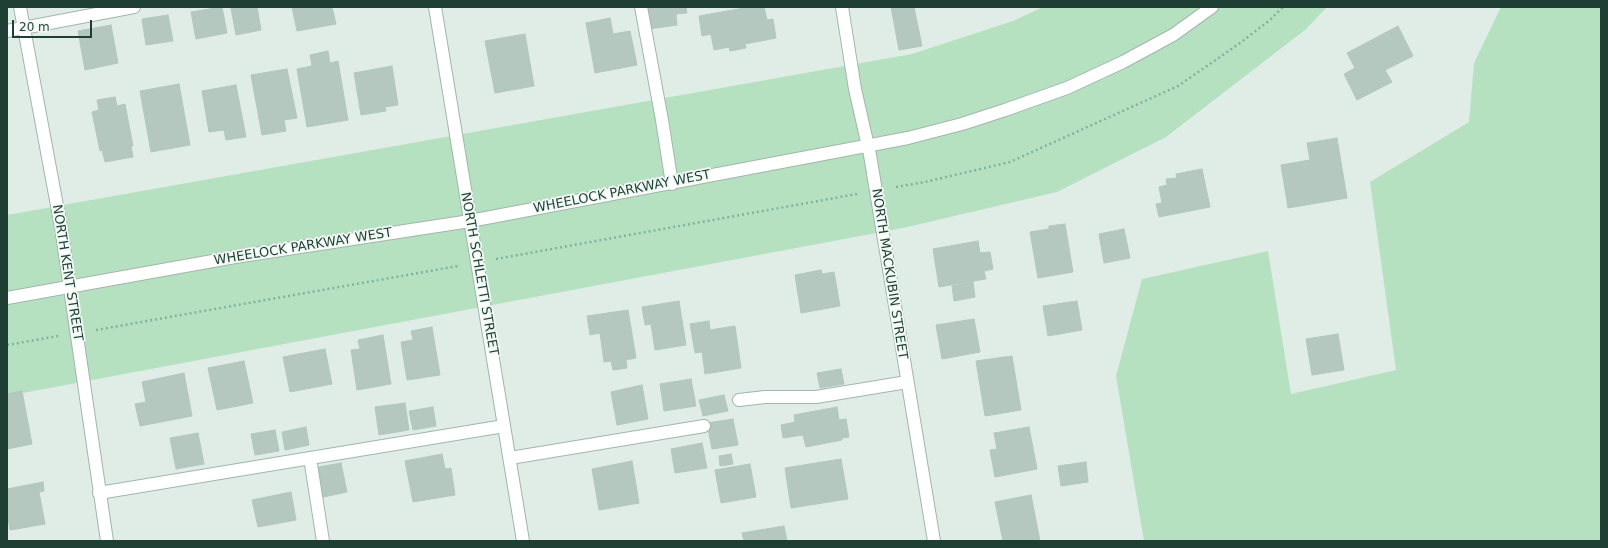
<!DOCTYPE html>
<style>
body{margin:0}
#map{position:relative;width:1608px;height:548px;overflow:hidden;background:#e0ede7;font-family:"DejaVu Sans",sans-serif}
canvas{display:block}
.frame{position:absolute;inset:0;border:8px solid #1f3f35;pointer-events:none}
.scale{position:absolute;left:12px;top:20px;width:80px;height:18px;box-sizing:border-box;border:2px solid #1f3f35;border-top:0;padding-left:5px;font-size:12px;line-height:14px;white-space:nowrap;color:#1f3f35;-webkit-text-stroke:3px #f1f9f5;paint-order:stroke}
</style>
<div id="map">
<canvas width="1608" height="548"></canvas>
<div class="frame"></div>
<div class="scale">20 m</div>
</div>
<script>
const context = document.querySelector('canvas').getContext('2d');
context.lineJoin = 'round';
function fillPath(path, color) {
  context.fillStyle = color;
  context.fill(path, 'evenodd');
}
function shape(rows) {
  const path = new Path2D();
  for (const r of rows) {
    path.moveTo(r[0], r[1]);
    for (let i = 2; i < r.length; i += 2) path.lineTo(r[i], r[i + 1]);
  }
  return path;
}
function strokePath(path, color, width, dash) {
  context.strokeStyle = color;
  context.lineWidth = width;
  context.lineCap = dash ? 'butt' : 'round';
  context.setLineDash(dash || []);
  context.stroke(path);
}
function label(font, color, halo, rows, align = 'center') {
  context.font = font + ' "DejaVu Sans",sans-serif';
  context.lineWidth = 3.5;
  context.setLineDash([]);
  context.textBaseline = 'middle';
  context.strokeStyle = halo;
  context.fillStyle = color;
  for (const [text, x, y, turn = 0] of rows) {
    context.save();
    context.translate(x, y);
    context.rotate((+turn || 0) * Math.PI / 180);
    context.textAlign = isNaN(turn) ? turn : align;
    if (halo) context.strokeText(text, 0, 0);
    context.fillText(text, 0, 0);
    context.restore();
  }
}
fillPath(shape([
 [1043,7,1327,7,1305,30,1166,137,1057,192,903,228,7,396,7,215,912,54,1013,21],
 [1501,7,1601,7,1601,541,1144,541,1116,376,1142,279,1268,251,1291,394,1396,370,1370,182,1469,122,1474,63]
]), '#b6e1c0');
const building = shape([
 [222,7,227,33,196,39,191,12,222,7],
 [237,7,257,7,261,30,236,35,231,8,237,7],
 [292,7,332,7,336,24,297,31,292,7],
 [646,7,686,7,687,13,676,14,677,25,649,29,646,7],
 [750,7,764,7,767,20,773,19,776,38,745,44,746,48,730,51,729,47,714,50,711,34,702,36,699,16,750,7],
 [891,7,914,7,922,46,899,50,891,7],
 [168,15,173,41,146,45,142,19,168,15],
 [610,18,613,34,630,31,637,65,595,73,586,23,610,18],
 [111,25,118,63,85,70,78,31,111,25],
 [1398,26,1413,56,1385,70,1392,82,1357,100,1344,74,1355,68,1347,53,1398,26],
 [525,34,534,86,495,93,485,41,525,34],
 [328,51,330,63,338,61,348,120,307,127,297,69,312,66,310,55,328,51],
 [392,66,398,105,385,107,386,111,361,115,354,73,392,66],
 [287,69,297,118,284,120,286,131,262,135,251,75,287,69],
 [179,84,190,145,151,152,140,91,179,84],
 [236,85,246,137,226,140,224,130,209,132,202,91,236,85],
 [115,97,117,106,125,104,133,146,131,146,133,157,105,162,102,150,100,151,92,112,99,110,97,100,115,97],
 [1337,138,1347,198,1288,208,1281,165,1310,160,1307,143,1337,138],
 [1202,169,1210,207,1159,217,1156,204,1162,203,1159,187,1167,185,1166,179,1177,178,1176,174,1202,169],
 [1065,224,1073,272,1038,278,1030,232,1049,229,1049,226,1065,224],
 [1124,229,1130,258,1104,263,1099,234,1124,229],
 [978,241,980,253,990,252,993,269,984,271,986,279,939,287,933,249,978,241],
 [821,270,822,274,834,272,840,306,801,313,795,275,821,270],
 [973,282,975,297,954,301,952,286,973,282],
 [679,301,686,345,655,350,651,324,645,325,642,307,679,301],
 [1077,301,1082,330,1048,336,1043,306,1077,301],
 [628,310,636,358,626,360,627,368,613,370,611,361,604,362,600,333,590,335,587,316,628,310],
 [974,319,980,352,942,359,936,325,974,319],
 [709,321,710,330,735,326,741,368,705,374,702,352,695,353,690,324,709,321],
 [432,327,440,375,407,380,401,342,413,340,411,331,432,327],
 [1338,334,1344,370,1312,375,1306,339,1338,334],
 [383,335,391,384,357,390,351,350,360,349,358,340,383,335],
 [325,349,332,384,290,392,283,357,325,349],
 [1012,356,1021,410,985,416,976,361,1012,356],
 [244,361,253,403,217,410,208,368,244,361],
 [841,369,844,384,820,388,817,373,841,369],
 [184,373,192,416,140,426,135,404,146,402,142,382,184,373],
 [691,379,696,406,664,411,660,384,691,379],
 [642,385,648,419,617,425,611,392,642,385],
 [22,391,32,444,7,449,7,394,22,391],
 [724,395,728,411,703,416,699,400,724,395],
 [405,403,409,430,379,435,375,407,405,403],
 [433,407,436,426,413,430,409,411,433,407],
 [837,407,839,420,846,419,849,437,842,438,842,440,806,447,803,435,783,438,781,425,795,422,794,415,837,407],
 [733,419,738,445,712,449,707,423,733,419],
 [306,427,309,445,285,450,282,432,306,427],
 [1029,427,1037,469,995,477,990,450,997,449,994,433,1029,427],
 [275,430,279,451,255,455,251,434,275,430],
 [198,433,204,464,176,469,170,438,198,433],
 [702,443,707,468,675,473,671,449,702,443],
 [442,454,445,469,451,468,455,495,413,502,405,461,442,454],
 [731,454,733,464,720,466,719,456,731,454],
 [841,459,848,499,791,508,785,468,841,459],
 [632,461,639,503,599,510,592,469,632,461],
 [1086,462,1088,482,1061,486,1058,466,1086,462],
 [341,463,347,492,319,498,313,468,341,463],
 [750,464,756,497,721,503,715,470,750,464],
 [43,482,44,491,39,492,45,524,10,530,7,512,7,489,43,482],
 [291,492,296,520,258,527,252,500,291,492],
 [1031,495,1040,541,1003,541,995,502,1031,495],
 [784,526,787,541,744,541,742,533,784,526]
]);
fillPath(building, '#b5c8bf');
strokePath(building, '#b2c7bd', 1);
const service = shape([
 [641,7,662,120,672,184],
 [7,31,134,7],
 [739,400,765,397,816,397,907,382],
 [310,458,323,541],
 [510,458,704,426],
 [99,493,504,426]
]);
const minor = shape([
 [20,7,61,227,107,541],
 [435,7,523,541],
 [842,7,855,89,870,155,934,541]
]);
const tertiary = shape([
 [7,298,235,257,470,221,908,138,962,124,1005,110,1067,88,1123,62,1173,35,1212,7]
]);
strokePath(service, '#a2b5ae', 14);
strokePath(minor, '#a2b5ae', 14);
strokePath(tertiary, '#a2b5ae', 14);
strokePath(shape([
 [896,187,925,182,1010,162,1178,86,1240,43,1270,20,1283,7],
 [496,259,857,194],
 [96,330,458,266],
 [7,345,58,336]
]), '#7db4a1', 2.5, [2, 3]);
strokePath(service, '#fff', 12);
strokePath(minor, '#fff', 12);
strokePath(tertiary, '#fff', 12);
label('13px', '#1f3f35', '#f1f9f5', [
 ["WHEELOCK PARKWAY WEST",622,192,-11],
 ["WHEELOCK PARKWAY WEST",303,247,-9],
 ["NORTH KENT STREET",67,273,81],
 ["NORTH SCHLETTI STREET",479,274,80],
 ["NORTH MACKUBIN STREET",889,274,81]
]);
</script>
